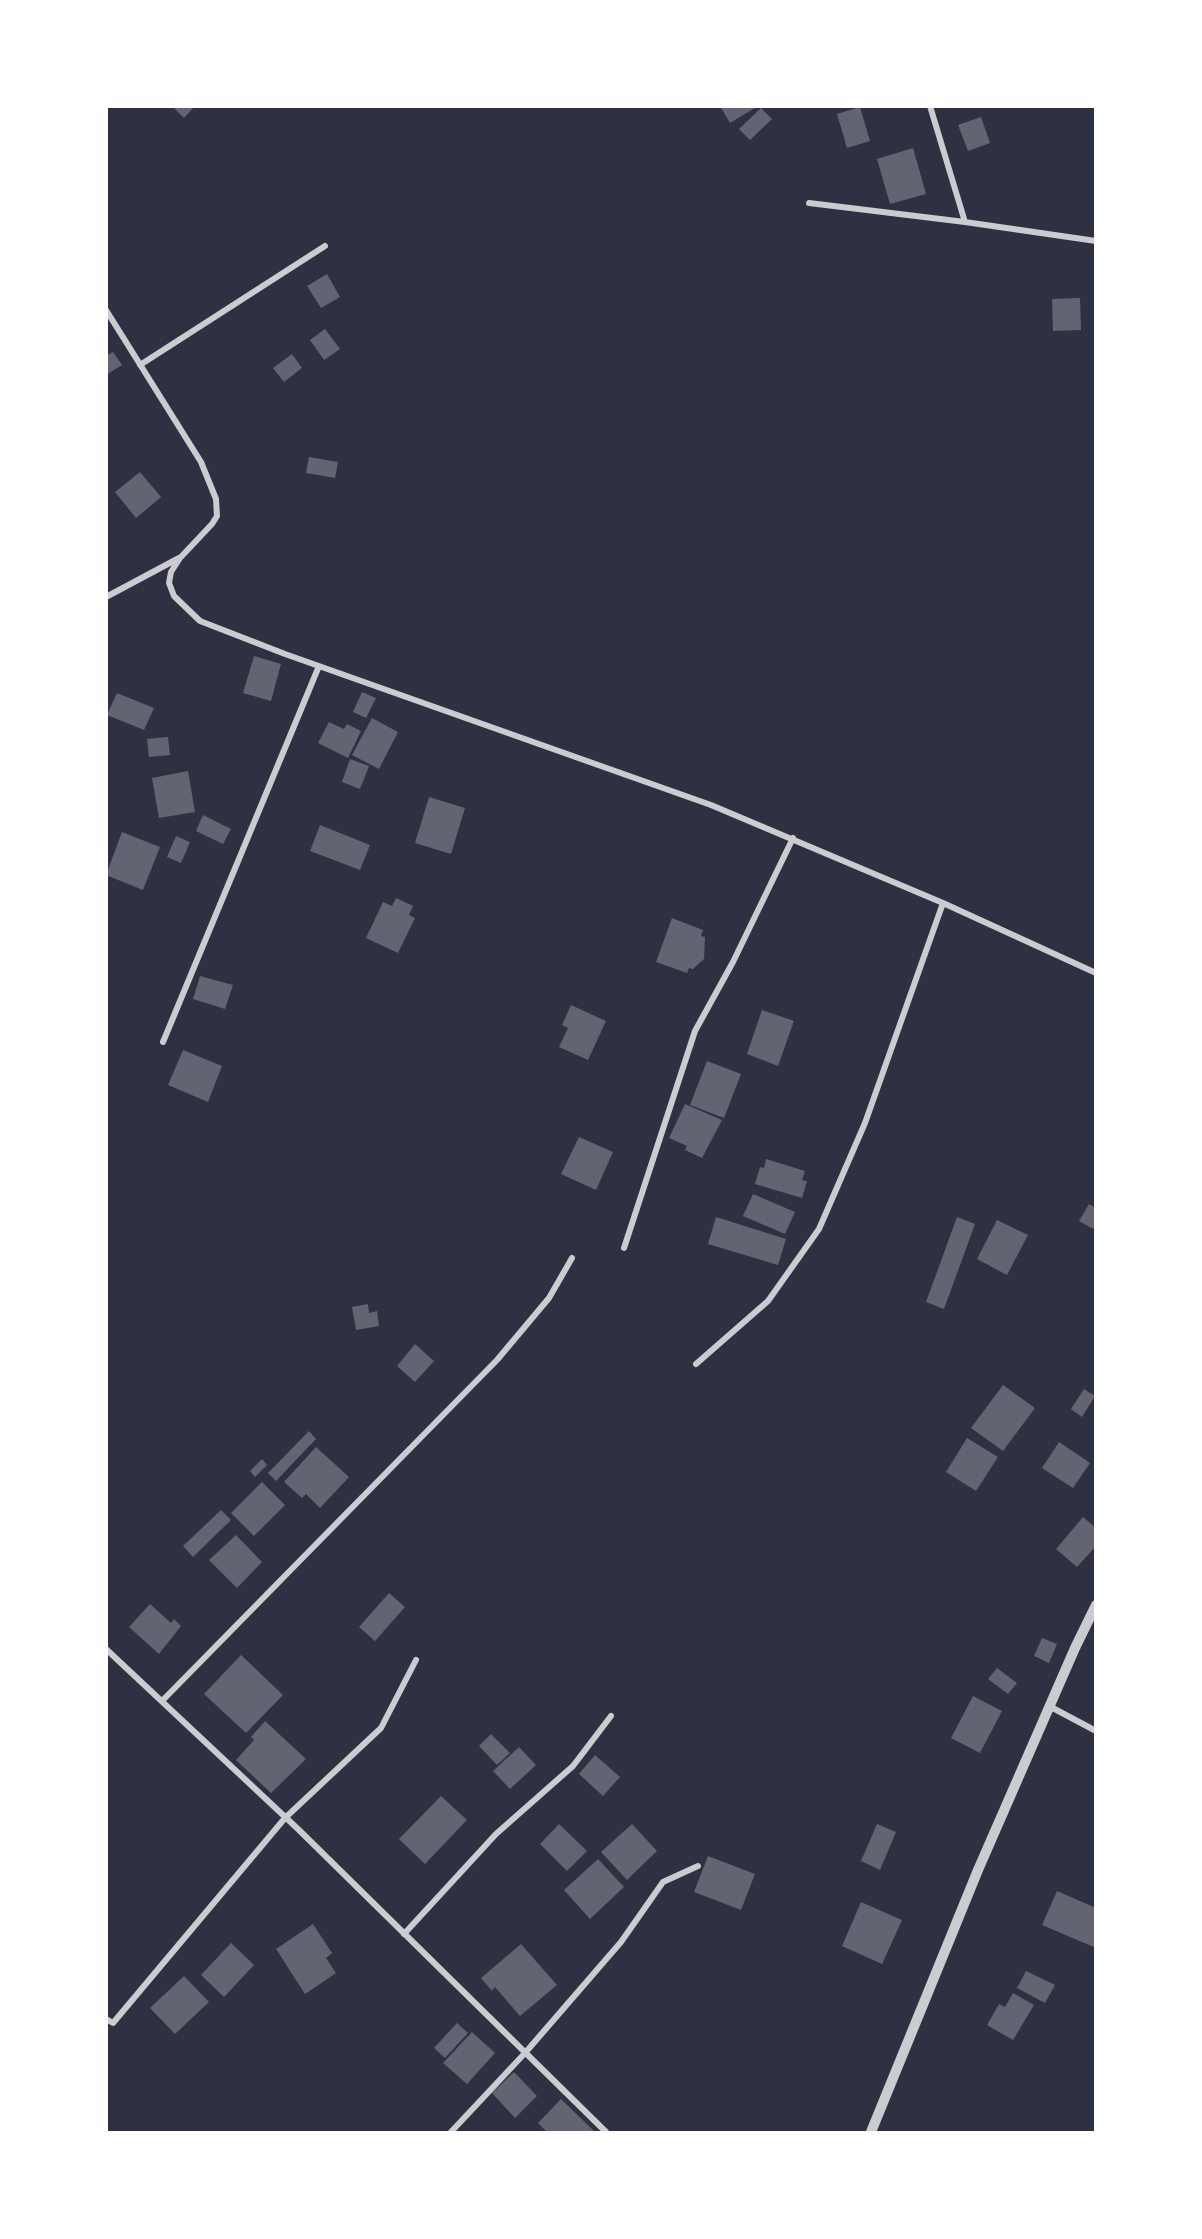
<!DOCTYPE html>
<style>
body{margin:0}
#map{position:relative;width:1202px;height:2239px;overflow:hidden;background:#2d3142;font-family:Bitter,serif}
canvas{display:block}
.frame{position:absolute;inset:0;border:108px solid #fff;pointer-events:none}
</style>
<div id="map">
<canvas width="1202" height="2239"></canvas>
<div class="frame"></div>
</div>
<script>
const context = document.querySelector('canvas').getContext('2d');
context.lineJoin = 'round';
function fillPath(path, color) {
  context.fillStyle = color;
  context.fill(path, 'evenodd');
}
function shape(rows) {
  const path = new Path2D();
  for (const r of rows) {
    path.moveTo(r[0], r[1]);
    for (let i = 2; i < r.length; i += 2) path.lineTo(r[i], r[i + 1]);
  }
  return path;
}
function strokePath(path, color, width, dash) {
  context.strokeStyle = color;
  context.lineWidth = width;
  context.lineCap = dash ? 'butt' : 'round';
  context.setLineDash(dash || []);
  context.stroke(path);
}
fillPath(shape([
 [172,106,195,106,184,118],
 [720,106,758,106,730,123],
 [860,107,870,141,847,148,837,114],
 [761,108,772,119,750,140,739,129],
 [981,117,990,143,968,151,958,125],
 [913,148,926,194,890,204,877,159],
 [327,274,340,297,321,308,307,286],
 [1080,298,1081,330,1053,331,1052,299],
 [325,329,340,349,324,360,310,340],
 [113,352,122,365,106,375,106,356],
 [292,354,302,368,284,382,273,368],
 [309,457,338,462,335,478,306,473],
 [140,472,161,497,136,518,115,492],
 [254,656,281,664,271,701,243,693],
 [362,692,376,698,366,718,353,712],
 [117,693,154,708,144,730,107,715],
 [372,718,398,732,379,769,352,755],
 [329,722,344,729,347,724,361,731,348,758,318,743],
 [168,737,170,755,149,757,147,739],
 [350,759,369,766,360,789,342,782],
 [188,771,195,812,159,818,152,778],
 [429,797,465,808,451,854,415,843],
 [203,815,231,829,223,844,196,831],
 [320,825,370,845,360,870,310,851],
 [122,832,160,847,143,890,106,875],
 [176,836,190,842,181,863,167,857],
 [396,898,413,906,409,915,415,918,398,953,366,938,383,902,392,906],
 [672,918,703,930,701,936,705,937,704,959,693,969,689,968,687,973,656,962],
 [200,976,233,985,225,1009,193,999],
 [571,1005,606,1021,588,1060,559,1047,568,1028,562,1025],
 [762,1010,794,1021,778,1066,747,1054],
 [183,1050,222,1066,208,1102,168,1085],
 [707,1061,741,1074,724,1118,690,1105],
 [685,1104,722,1120,702,1158,685,1150,687,1146,669,1138],
 [579,1137,613,1152,596,1190,561,1174],
 [766,1159,805,1171,802,1180,807,1181,802,1198,755,1184,760,1167,764,1168],
 [753,1194,795,1212,785,1234,743,1216],
 [1089,1204,1096,1208,1096,1224,1093,1229,1079,1221],
 [716,1217,786,1239,778,1265,708,1244],
 [957,1217,975,1224,944,1309,926,1302],
 [997,1220,1028,1235,1007,1275,977,1259],
 [368,1304,369,1313,377,1311,379,1326,356,1330,352,1307],
 [415,1344,434,1361,415,1382,397,1366],
 [1003,1385,1035,1408,1003,1451,971,1428],
 [1084,1389,1095,1396,1082,1417,1071,1409],
 [309,1431,316,1439,276,1481,268,1473],
 [967,1438,998,1457,976,1491,946,1472],
 [1059,1442,1090,1463,1073,1488,1042,1468],
 [316,1447,349,1477,320,1508,306,1494,302,1498,284,1482],
 [262,1459,267,1465,255,1477,250,1471],
 [262,1482,285,1505,254,1536,231,1513],
 [221,1510,231,1520,193,1557,183,1546],
 [1083,1517,1096,1528,1096,1546,1077,1567,1056,1549],
 [236,1535,262,1562,237,1588,209,1560],
 [389,1593,405,1607,375,1641,359,1627],
 [150,1604,171,1623,174,1619,181,1626,159,1654,129,1627],
 [1042,1638,1057,1644,1049,1663,1034,1656],
 [241,1655,283,1695,246,1733,204,1694],
 [997,1668,1017,1683,1008,1694,988,1679],
 [973,1696,1002,1711,980,1753,951,1738],
 [265,1721,306,1759,271,1793,236,1760,254,1740,251,1737],
 [491,1734,510,1753,497,1765,479,1746],
 [519,1747,536,1765,510,1789,493,1771],
 [595,1755,620,1777,603,1796,579,1774],
 [441,1796,467,1820,425,1864,399,1839],
 [559,1824,587,1851,567,1871,540,1844],
 [632,1824,657,1851,627,1880,601,1852],
 [877,1824,896,1832,880,1870,861,1861],
 [708,1856,755,1874,741,1910,694,1892],
 [598,1859,624,1887,590,1919,564,1890],
 [1057,1891,1096,1908,1096,1948,1042,1925],
 [861,1902,902,1920,882,1964,842,1946],
 [313,1924,332,1953,326,1958,336,1973,305,1994,276,1949],
 [231,1943,254,1965,224,1997,201,1975],
 [521,1944,557,1985,520,2016,495,1987,492,1991,481,1978],
 [1026,1971,1055,1985,1045,2003,1017,1988],
 [184,1976,209,2002,175,2034,150,2008],
 [1013,1993,1034,2005,1013,2040,987,2025,999,2004,1005,2007],
 [457,2023,468,2033,445,2058,434,2048],
 [472,2032,495,2053,467,2084,443,2063],
 [514,2072,537,2096,515,2118,492,2093],
 [561,2099,595,2132,547,2132,538,2123]
]), '#626471');
strokePath(shape([
 [930,106,965,222],
 [809,203,965,222,1096,241],
 [106,310,201,462,216,499,217,516,212,524,180,558,171,572,169,583,174,596,200,621,285,654,711,805,943,903,1096,973],
 [140,365,325,246],
 [106,597,179,558],
 [163,1042,319,666],
 [624,1248,695,1031,733,962,793,838],
 [696,1364,768,1301,819,1229,865,1123,943,903],
 [106,1649,299,1830,606,2132],
 [162,1701,497,1360,549,1298,572,1258],
 [1049,1706,1096,1731],
 [404,1934,496,1834,573,1766,611,1716],
 [106,2019,113,2023,285,1818,381,1728,416,1660],
 [451,2132,525,2053,621,1942,663,1882,698,1866]
]), '#caccd0', 6);
strokePath(shape([
 [871,2132,978,1870,1075,1648,1096,1605]
]), '#caccd0', 10);
</script>
